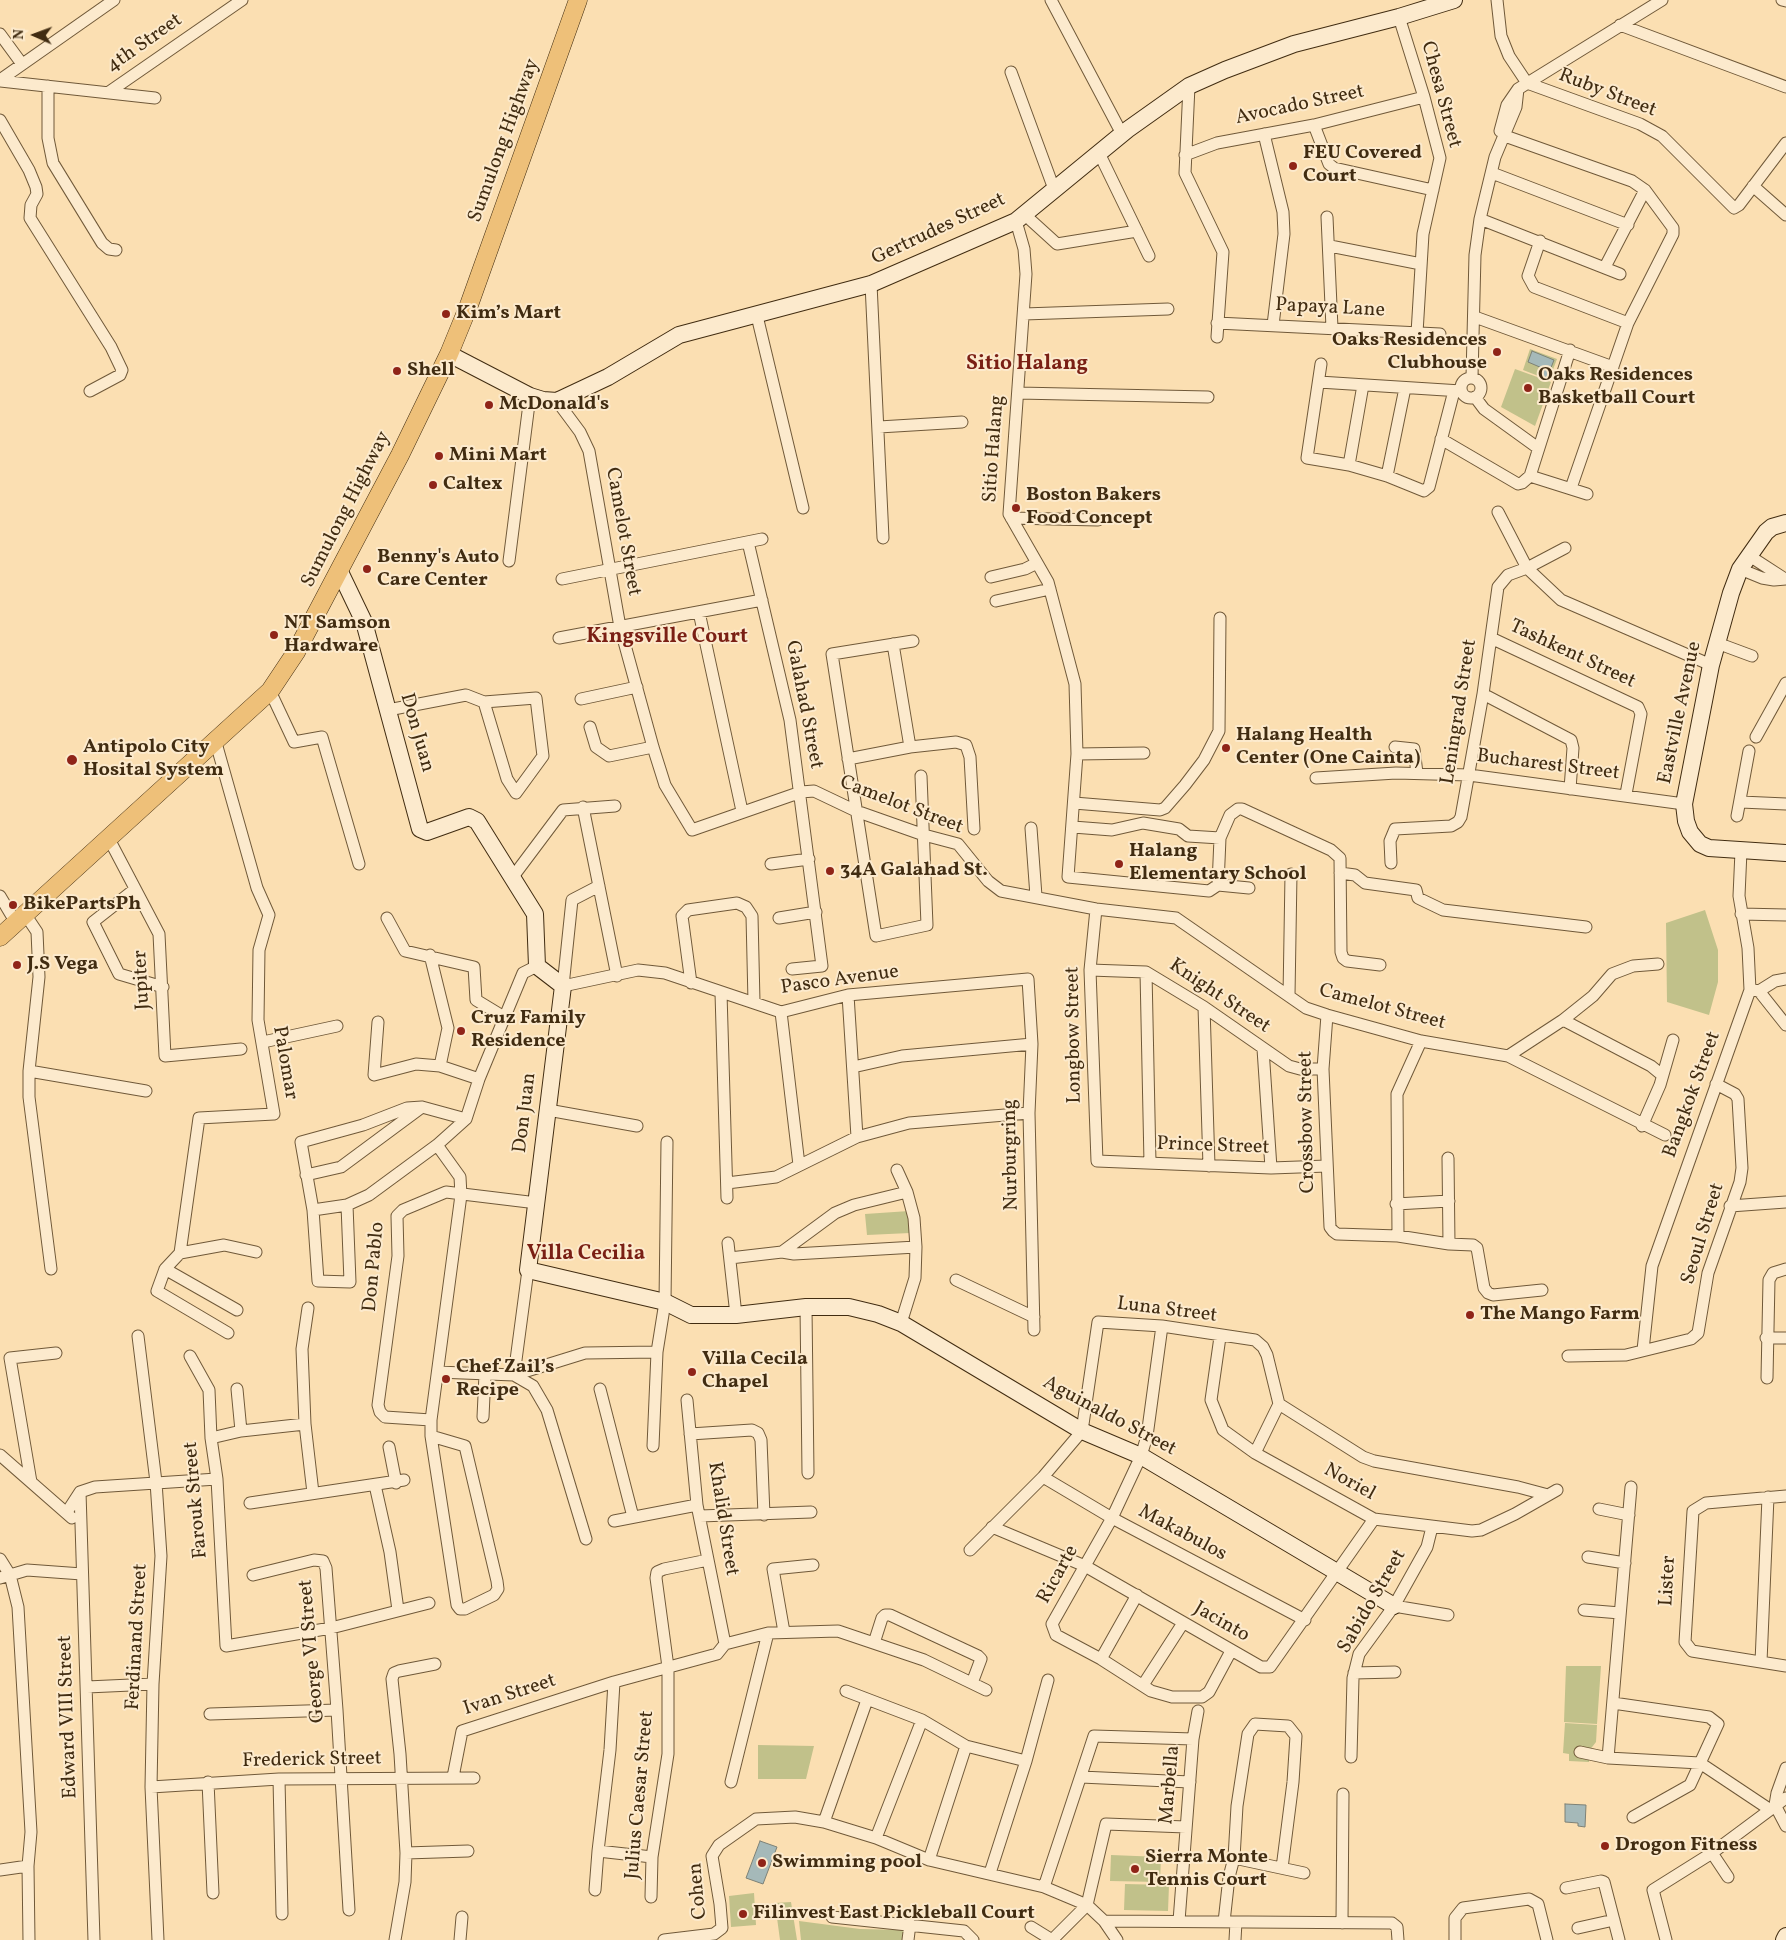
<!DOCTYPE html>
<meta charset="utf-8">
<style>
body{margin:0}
#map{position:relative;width:1786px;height:1940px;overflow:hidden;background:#fbdfb2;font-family:Vollkorn,serif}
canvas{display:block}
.north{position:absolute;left:10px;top:10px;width:50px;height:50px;-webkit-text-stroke:4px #fceacd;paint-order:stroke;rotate:272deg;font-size:14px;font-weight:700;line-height:20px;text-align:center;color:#412c11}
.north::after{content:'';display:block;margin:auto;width:18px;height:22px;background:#412c11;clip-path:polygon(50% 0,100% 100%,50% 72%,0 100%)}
</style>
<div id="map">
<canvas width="1786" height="1940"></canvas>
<div class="north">N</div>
</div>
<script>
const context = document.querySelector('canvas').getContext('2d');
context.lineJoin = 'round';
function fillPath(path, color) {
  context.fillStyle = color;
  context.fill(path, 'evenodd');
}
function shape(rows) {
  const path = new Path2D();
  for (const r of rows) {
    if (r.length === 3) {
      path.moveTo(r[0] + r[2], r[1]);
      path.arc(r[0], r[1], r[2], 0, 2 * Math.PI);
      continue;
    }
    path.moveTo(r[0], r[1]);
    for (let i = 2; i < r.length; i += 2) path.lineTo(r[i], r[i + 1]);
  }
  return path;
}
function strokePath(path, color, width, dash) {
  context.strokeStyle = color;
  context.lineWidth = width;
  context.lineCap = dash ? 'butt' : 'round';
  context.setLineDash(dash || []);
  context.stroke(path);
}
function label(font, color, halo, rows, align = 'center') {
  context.font = font + ' Vollkorn,serif';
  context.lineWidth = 4;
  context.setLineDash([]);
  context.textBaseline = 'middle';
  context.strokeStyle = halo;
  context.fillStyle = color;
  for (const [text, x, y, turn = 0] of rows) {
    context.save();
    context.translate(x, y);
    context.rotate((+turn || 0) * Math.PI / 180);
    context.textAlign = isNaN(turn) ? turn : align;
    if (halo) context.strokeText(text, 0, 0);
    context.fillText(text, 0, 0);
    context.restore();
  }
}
fillPath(shape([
 [1530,349,1557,359,1549,380,1523,370],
 [1515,369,1551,382,1535,426,1501,407],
 [1705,910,1718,950,1718,982,1709,1015,1667,1002,1666,923],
 [909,1211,910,1233,867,1235,865,1214],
 [1566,1666,1601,1666,1597,1724,1564,1722],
 [1565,1723,1597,1725,1596,1742,1589,1751,1589,1762,1569,1761,1569,1754,1563,1753],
 [758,1745,814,1746,806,1779,758,1779],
 [1111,1855,1161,1857,1160,1882,1110,1881],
 [1125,1884,1169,1885,1168,1911,1124,1910],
 [754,1893,756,1925,731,1927,729,1896],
 [791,1902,797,1940,780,1940,775,1903],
 [799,1921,860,1929,905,1930,904,1940,801,1940]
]), '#c1c18a');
const water = shape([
 [1532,351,1554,360,1547,378,1539,374,1542,368,1528,362,1532,351],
 [1565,1804,1586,1805,1585,1827,1578,1826,1578,1823,1565,1822,1565,1804],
 [760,1841,777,1847,763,1884,746,1878,760,1841]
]);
fillPath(water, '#a5b9b9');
strokePath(water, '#7d8176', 1);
const street = shape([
 [1051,0,1122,134],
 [1497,0,1501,36,1509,56,1527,83,1640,124,1662,136,1734,208,1739,205,1786,143],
 [1782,0,1786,1],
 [1399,17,1424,97,1440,158,1423,234,1417,333],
 [1620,25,1786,87],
 [0,34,22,64],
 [1011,72,1054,189],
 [0,80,114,0],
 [0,81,155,98],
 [48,86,48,138,53,163,102,243,109,249,116,250],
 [1189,86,1185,173,1223,252,1217,337],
 [109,92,242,0],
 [0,120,29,170,36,187,37,194,31,205,30,218,111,347,122,370,120,375,90,391],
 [1314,125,1329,164,1334,168,1433,190],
 [1500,131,1507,105,1518,89,1662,0],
 [1264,134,1283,212,1284,234,1273,325],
 [1505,136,1632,181,1645,190,1673,228,1673,234,1628,323,1571,488],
 [1099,153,1149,256],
 [1185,155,1217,143,1314,125,1424,97],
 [1492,173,1628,225],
 [1753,186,1786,215],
 [1024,214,1057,244,1137,231],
 [1327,217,1332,328],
 [1480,219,1620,274],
 [1016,221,1024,249,1026,274,1009,514,1048,582,1075,684,1077,754,1068,877,1209,891,1218,885],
 [1540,241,1528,276,1534,287,1628,323],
 [1330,246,1421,264],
 [1605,267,1645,190],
 [871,284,883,538],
 [1024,314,1168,309],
 [757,316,803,508],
 [1475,317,1613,367],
 [1217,323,1440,334],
 [1321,364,1307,458,1349,465,1387,476,1424,491,1429,487,1454,391],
 [1472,377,1475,255,1480,219,1495,157,1516,107,1518,89],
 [1471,388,10],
 [1319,382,1461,391],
 [1018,393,1208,397],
 [1475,397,1484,409,1538,448],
 [557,401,580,432,589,451,620,627,653,747,665,785,692,830,801,792,814,791,856,811,924,835,958,844,988,881,1001,891,1096,909,1176,918,1306,1008,1327,1015,1421,1041,1508,1056,1665,1135],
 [879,427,962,422],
 [1441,439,1518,484,1522,483,1530,476,1570,350],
 [1349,465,1363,385],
 [1387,476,1405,388],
 [1530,476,1587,494],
 [1498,512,1527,568,1561,600,1711,665],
 [1011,518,1098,520],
 [748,542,790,720,822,966,792,969],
 [1748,555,1785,579],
 [509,561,530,396],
 [1740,569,1762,578,1774,580,1786,579],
 [991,577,1025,569,1037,563],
 [562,579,762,539],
 [996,601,1050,589],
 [699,612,742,811],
 [559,638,762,600],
 [1491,638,1638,707,1641,714,1626,794],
 [913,641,832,654,876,936,927,925,921,776],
 [1717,643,1752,656],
 [893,644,910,747],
 [270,691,294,742,322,737,359,864],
 [1483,694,1571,740,1573,748,1570,789],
 [581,699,637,687],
 [388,710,466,695,484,702,507,779,516,793,543,756,536,698,484,702],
 [590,727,596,747,609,756,653,747],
 [1756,737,1786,683],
 [216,743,257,888,269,915,259,950,258,1020,274,1114,199,1118,180,1253,165,1269,237,1310],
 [1395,747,1414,749,1417,773],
 [1077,754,1144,753],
 [848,759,910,747,956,742,966,745,970,757,974,829],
 [1316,778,1396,773,1469,775,1684,804],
 [1741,802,1786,804],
 [1074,803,1160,810,1165,808,1185,785,1204,760,1219,731,1220,618],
 [583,807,617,976],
 [1737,816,1749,751],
 [1073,827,1112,830,1143,823,1179,829,1188,836,1220,838],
 [1031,828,1036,896],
 [109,839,159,934,165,1056,241,1049],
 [1391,863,1390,841,1395,829,1451,826,1458,822,1461,817,1483,694,1498,587,1508,575,1527,568,1565,548],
 [771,864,809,859],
 [1340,873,1355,875,1365,883,1416,890,1418,898,1443,910,1586,927],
 [512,878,563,810,615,806],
 [1218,885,1220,838,1230,815,1238,809,1242,809,1331,850,1340,858,1341,952,1343,958,1347,961,1380,965],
 [1218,885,1249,888],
 [599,886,572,900,563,986,638,970,665,973,781,1012,848,995,1028,979,1032,1044,1029,1113,1034,1330],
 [135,889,93,922,119,974,163,987],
 [0,896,16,923],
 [1096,909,1090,970,1097,1161,1271,1168,1327,1166],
 [25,914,37,932,39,977,29,1071,29,1097,51,1269],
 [1741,914,1786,915],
 [387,918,405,951,474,967,476,1000,504,1017],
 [779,918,816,912],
 [430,955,448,1028,440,1066],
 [1090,970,1146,972,1204,1007,1289,1066,1300,1069,1323,1069],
 [1146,972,1150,1163],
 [691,983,682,916,688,910,737,903,746,907,752,916,754,1002],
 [1753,990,1759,991,1775,981,1786,979],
 [1759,991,1786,1025],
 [721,993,727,1198],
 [848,995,857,1137],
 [1289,996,1291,874],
 [1204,1007,1209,1166],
 [781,1012,799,1165],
 [1327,1015,1323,1069,1330,1227,1333,1231,1337,1234,1398,1236,1449,1244,1448,1158],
 [1563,1020,1651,1066,1662,1075],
 [378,1022,374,1075,416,1064,440,1066,479,1079],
 [263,1042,337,1026],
 [1263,1049,1271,1168],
 [1508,1056,1563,1020,1593,996,1612,974,1633,966,1658,964],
 [853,1067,902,1056,1032,1044],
 [29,1071,146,1091],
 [548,1110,637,1126],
 [1642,1126,1660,1085,1673,1040],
 [897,1170,907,1192,914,1218,916,1247,915,1278,901,1323],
 [306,1175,341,1167,422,1107],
 [727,1183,776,1177,857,1137,909,1123,1029,1113],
 [1396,1204,1449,1201],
 [347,1205,350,1282,318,1281,313,1210,301,1142,363,1125,407,1108,422,1107,466,1119],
 [1730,1206,1786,1202],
 [313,1210,347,1205,369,1195,437,1145,466,1119,479,1079,523,973,537,966],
 [1398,1236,1397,1094,1421,1041],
 [728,1243,736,1315],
 [1449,1244,1473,1245,1477,1248,1484,1288,1488,1293,1493,1295,1542,1290],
 [782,1252,835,1213,854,1205,907,1192],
 [180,1253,224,1245,256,1252],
 [730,1258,782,1252,794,1254,916,1247],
 [165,1269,157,1291,228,1333],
 [956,1280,1034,1317],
 [806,1307,808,1473],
 [308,1308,302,1349,305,1424,313,1493],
 [1162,1326,1147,1436,1141,1456,1112,1518,1052,1624,1056,1635,1101,1659,1151,1691,1172,1697,1202,1697,1209,1692,1231,1651],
 [138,1336,156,1482,161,1556,153,1684,151,1787,158,1940],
 [1220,1337,1211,1400,1223,1430,1255,1453,1374,1519,1472,1531,1481,1530,1515,1514,1557,1490],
 [1766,1338,1786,1338],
 [1643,1350,1652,1266,1750,990,1748,948,1739,896,1741,851],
 [190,1356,209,1390,211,1438,217,1479,226,1646,331,1628,429,1603],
 [1568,1356,1626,1355,1691,1339,1698,1333,1708,1273,1740,1182,1742,1168,1738,1099,1735,1094,1716,1084],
 [438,1372,514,1375,585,1353,657,1352],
 [514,1375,533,1386,547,1410,586,1539],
 [514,1375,528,1270],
 [1767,1378,1769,1280,1773,1273,1786,1269],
 [237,1389,241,1431],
 [600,1389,633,1517],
 [687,1400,697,1505,725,1644],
 [1279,1404,1363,1457,1374,1461,1518,1487,1548,1495],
 [483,1417,485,1374],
 [431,1420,385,1417,380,1412,378,1405,398,1256,397,1216,403,1210,446,1192,537,1203],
 [690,1434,752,1430,758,1433,761,1440,764,1515],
 [431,1436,465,1446,497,1581,498,1589,494,1595,465,1609,460,1609,457,1605,431,1436,431,1420,461,1195,460,1177,437,1145],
 [211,1438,241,1431,305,1424],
 [653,1446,657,1352,665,1302,667,1142],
 [389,1447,396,1483],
 [1255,1453,1279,1404],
 [0,1455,72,1518],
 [1043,1477,1112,1518,1305,1620],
 [31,1482,10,1358,56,1353],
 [375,1485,390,1552,398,1610],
 [80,1492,94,1940],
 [1786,1496,1706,1503,1693,1511,1685,1642,1692,1651,1786,1666],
 [250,1503,404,1480],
 [1599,1509,1629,1515],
 [67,1512,80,1492,95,1487,217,1479],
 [700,1516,811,1512],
 [614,1521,697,1505],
 [992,1527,1085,1566,1261,1667,1270,1667,1374,1519],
 [970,1550,1043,1477,1082,1431,1098,1322,1162,1326,1255,1340,1263,1347,1267,1355,1279,1404],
 [1588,1557,1625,1563],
 [0,1559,10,1575,18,1607,31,1832,28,1866,29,1940],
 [253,1575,314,1560,323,1561,326,1568,337,1710,349,1910],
 [0,1578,27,1570,82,1574],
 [1394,1606,1448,1615],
 [1584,1610,1620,1613],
 [784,1632,773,1569,813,1565],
 [874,1643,882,1618,885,1615,890,1615,978,1656,981,1659,972,1683],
 [1101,1659,1137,1595],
 [1761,1662,1768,1497],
 [1354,1673,1395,1672],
 [1143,1685,1183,1623],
 [87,1687,153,1684],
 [846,1691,922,1720,966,1746,1026,1761],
 [1613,1703,1709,1717,1718,1724,1690,1785,1633,1817],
 [210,1714,337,1710],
 [1580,1752,1608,1758,1700,1763,1769,1809],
 [1351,1757,1353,1678,1359,1654,1394,1606,1427,1547,1432,1527],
 [1608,1758,1631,1487],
 [453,1777,462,1731,614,1682,717,1654,725,1644,768,1633,838,1631,924,1660,986,1690],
 [1081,1777,1190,1782],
 [279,1779,282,1914],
 [208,1782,213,1893],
 [731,1782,768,1633],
 [151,1787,279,1779,474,1778],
 [1775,1805,1777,1793,1786,1768],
 [1775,1805,1786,1826],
 [824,1822,867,1700],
 [876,1838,922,1720],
 [598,1851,652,1857],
 [406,1853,468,1851],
 [1712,1853,1728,1877],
 [1234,1858,1304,1873],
 [929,1860,966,1746],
 [0,1870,28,1866],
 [990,1873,1026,1761,1048,1680],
 [1044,1887,1094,1736,1193,1739],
 [1566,1888,1601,1881,1604,1882,1619,1940],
 [595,1890,598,1851,610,1750,614,1682],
 [651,1897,652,1857,668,1754,668,1667,656,1578,657,1572,664,1569,708,1560],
 [832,1917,964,1931,973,1940],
 [1104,1921,1392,1923,1397,1927,1398,1940],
 [1179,1921,1193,1739,1198,1711],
 [1224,1922,1229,1877,1234,1858,1237,1806,1248,1734,1255,1724,1288,1726,1296,1736,1293,1782,1282,1868],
 [1342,1923,1343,1794],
 [1031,1927,1052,1940,1087,1905,1106,1824,1186,1827],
 [1578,1928,1614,1920],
 [395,1940,405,1882,406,1853,400,1754,392,1679,394,1673,399,1671,435,1664],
 [460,1940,462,1917],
 [664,1940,714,1934,722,1928,720,1904,712,1856,719,1845,756,1819,795,1817,824,1822,876,1838,929,1860,1044,1887,1087,1905,1104,1921,1117,1940],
 [908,1940,910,1924],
 [1235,1940,1236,1922],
 [1455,1940,1455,1918,1463,1908,1529,1899,1538,1904,1547,1940],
 [1666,1940,1653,1890,1712,1853,1786,1798]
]);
const secondary = shape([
 [449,354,530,396,543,400,557,401,608,377,679,335,871,284,1016,221,1127,130,1189,86,1225,70,1294,44,1399,17,1454,0],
 [1786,523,1772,527,1766,532,1740,569,1731,593,1711,665,1684,804,1686,821,1690,832,1700,844,1709,848,1786,853],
 [340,572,364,622,420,829,427,832,469,817,477,821,535,914,537,966,563,986,528,1270,665,1302,691,1315,736,1315,806,1307,849,1307,878,1314,901,1323,1082,1431,1141,1456,1394,1606],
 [1784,1940,1786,1936]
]);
const primary = shape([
 [0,937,270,691,296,652,400,455,449,354,469,305,578,0]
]);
strokePath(street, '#705939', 13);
strokePath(secondary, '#412c11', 18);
strokePath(primary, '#412c11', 19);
strokePath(street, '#fceacd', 11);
strokePath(secondary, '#fceacd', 16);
strokePath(primary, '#eec079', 18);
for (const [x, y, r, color] of [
 [1293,166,5,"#8f2418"],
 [446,314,5,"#8f2418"],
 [1497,352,5,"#8f2418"],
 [397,371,5,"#8f2418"],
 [1528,388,5,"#8f2418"],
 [489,405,5,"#8f2418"],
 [439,456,5,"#8f2418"],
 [433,485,5,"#8f2418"],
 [1016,508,5,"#8f2418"],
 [367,569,5,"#8f2418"],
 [274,635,5,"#8f2418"],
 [1226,748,5,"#8f2418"],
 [72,760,6,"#8f2418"],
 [1119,864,5,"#8f2418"],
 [830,871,5,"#8f2418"],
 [13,905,5,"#8f2418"],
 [17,965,5,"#8f2418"],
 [461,1031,5,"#8f2418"],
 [1470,1315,5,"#8f2418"],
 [692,1372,5,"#8f2418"],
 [446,1379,5,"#8f2418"],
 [1605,1846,5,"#8f2418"],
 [762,1863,5,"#8f2418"],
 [1135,1869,5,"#8f2418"],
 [743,1914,5,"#8f2418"]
]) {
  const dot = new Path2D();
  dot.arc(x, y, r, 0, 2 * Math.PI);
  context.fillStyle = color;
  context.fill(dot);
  strokePath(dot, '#fceacd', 2);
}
label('20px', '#412c11', '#fceacd', [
 ["4th Street",145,44,-35],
 ["Ruby Street",1607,94,21],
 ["Chesa Street",1440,95,75],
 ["Avocado Street",1300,106,-12],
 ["Sumulong Highway",505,141,-70],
 ["Gertrudes Street",939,230,-25],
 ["Papaya Lane",1330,309,3],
 ["Sitio Halang",995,449,-86],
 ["Sumulong Highway",347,510,-63],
 ["Camelot Street",622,532,80],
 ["Tashkent Street",1572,655,25],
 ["Galahad Street",803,705,79],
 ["Leningrad Street",1460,712,-81],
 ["Eastville Avenue",1681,713,-78],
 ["Don Juan",416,733,74],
 ["Bucharest Street",1548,766,7],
 ["Camelot Street",901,806,21],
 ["Jupiter",143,980,-93],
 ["Pasco Avenue",840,981,-8],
 ["Knight Street",1219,997,34],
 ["Camelot Street",1382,1008,15],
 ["Longbow Street",1075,1035,-91],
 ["Palomar",284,1063,80],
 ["Bangkok Street",1693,1095,-70],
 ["Don Juan",526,1113,-83],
 ["Crossbow Street",1308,1122,-91],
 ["Prince Street",1213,1147,2],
 ["Nurburgring",1012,1155,-91],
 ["Seoul Street",1704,1234,-73],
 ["Don Pablo",375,1267,-85],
 ["Luna Street",1167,1311,7],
 ["Aguinaldo Street",1109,1417,28],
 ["Noriel",1349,1483,29],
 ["Farouk Street",197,1500,-95],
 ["Khalid Street",722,1519,81],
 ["Makabulos",1182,1534,28],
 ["Ricarte",1059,1575,-61],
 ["Lister",1669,1581,-87],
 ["Sabido Street",1373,1602,-60],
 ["Jacinto",1221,1623,30],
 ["Ferdinand Street",138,1637,-87],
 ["George VI Street",313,1651,-95],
 ["Ivan Street",510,1696,-18],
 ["Edward VIII Street",69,1717,-92],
 ["Frederick Street",312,1761,-1],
 ["Marbella",1171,1785,-85],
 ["Julius Caesar Street",641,1795,-85],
 ["Cohen",699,1891,-95]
]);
label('bold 20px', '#412c11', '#fceacd', [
 ["FEU Covered",1303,154],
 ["Court",1303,177],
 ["Kim’s Mart",456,314],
 ["Oaks Residences",1487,341,"right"],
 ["Clubhouse",1487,364,"right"],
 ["Shell",407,371],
 ["Oaks Residences",1538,376],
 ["Basketball Court",1538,399],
 ["McDonald's",499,405],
 ["Mini Mart",449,456],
 ["Caltex",443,485],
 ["Boston Bakers",1026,496],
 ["Food Concept",1026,519],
 ["Benny's Auto",377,558],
 ["Care Center",377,581],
 ["NT Samson",284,624],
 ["Hardware",284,647],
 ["Halang Health",1236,736],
 ["Center (One Cainta)",1236,759],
 ["Antipolo City",83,748],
 ["Hosital System",83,771],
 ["Halang",1129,852],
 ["Elementary School",1129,875],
 ["34A Galahad St.",840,871],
 ["BikePartsPh",23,905],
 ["J.S Vega",27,965],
 ["Cruz Family",471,1019],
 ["Residence",471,1042],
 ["The Mango Farm",1480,1315],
 ["Villa Cecila",702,1360],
 ["Chapel",702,1383],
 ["Chef Zail’s",456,1368],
 ["Recipe",456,1391],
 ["Drogon Fitness",1615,1846],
 ["Sierra Monte",1145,1858],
 ["Tennis Court",1145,1881],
 ["Swimming pool",772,1863],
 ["Filinvest East Pickleball Court",753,1914]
], 'left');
label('bold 21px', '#7a1f14', '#fceacd', [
 ["Sitio Halang",1027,365],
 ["Kingsville Court",667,638],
 ["Villa Cecilia",586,1255]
]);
</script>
